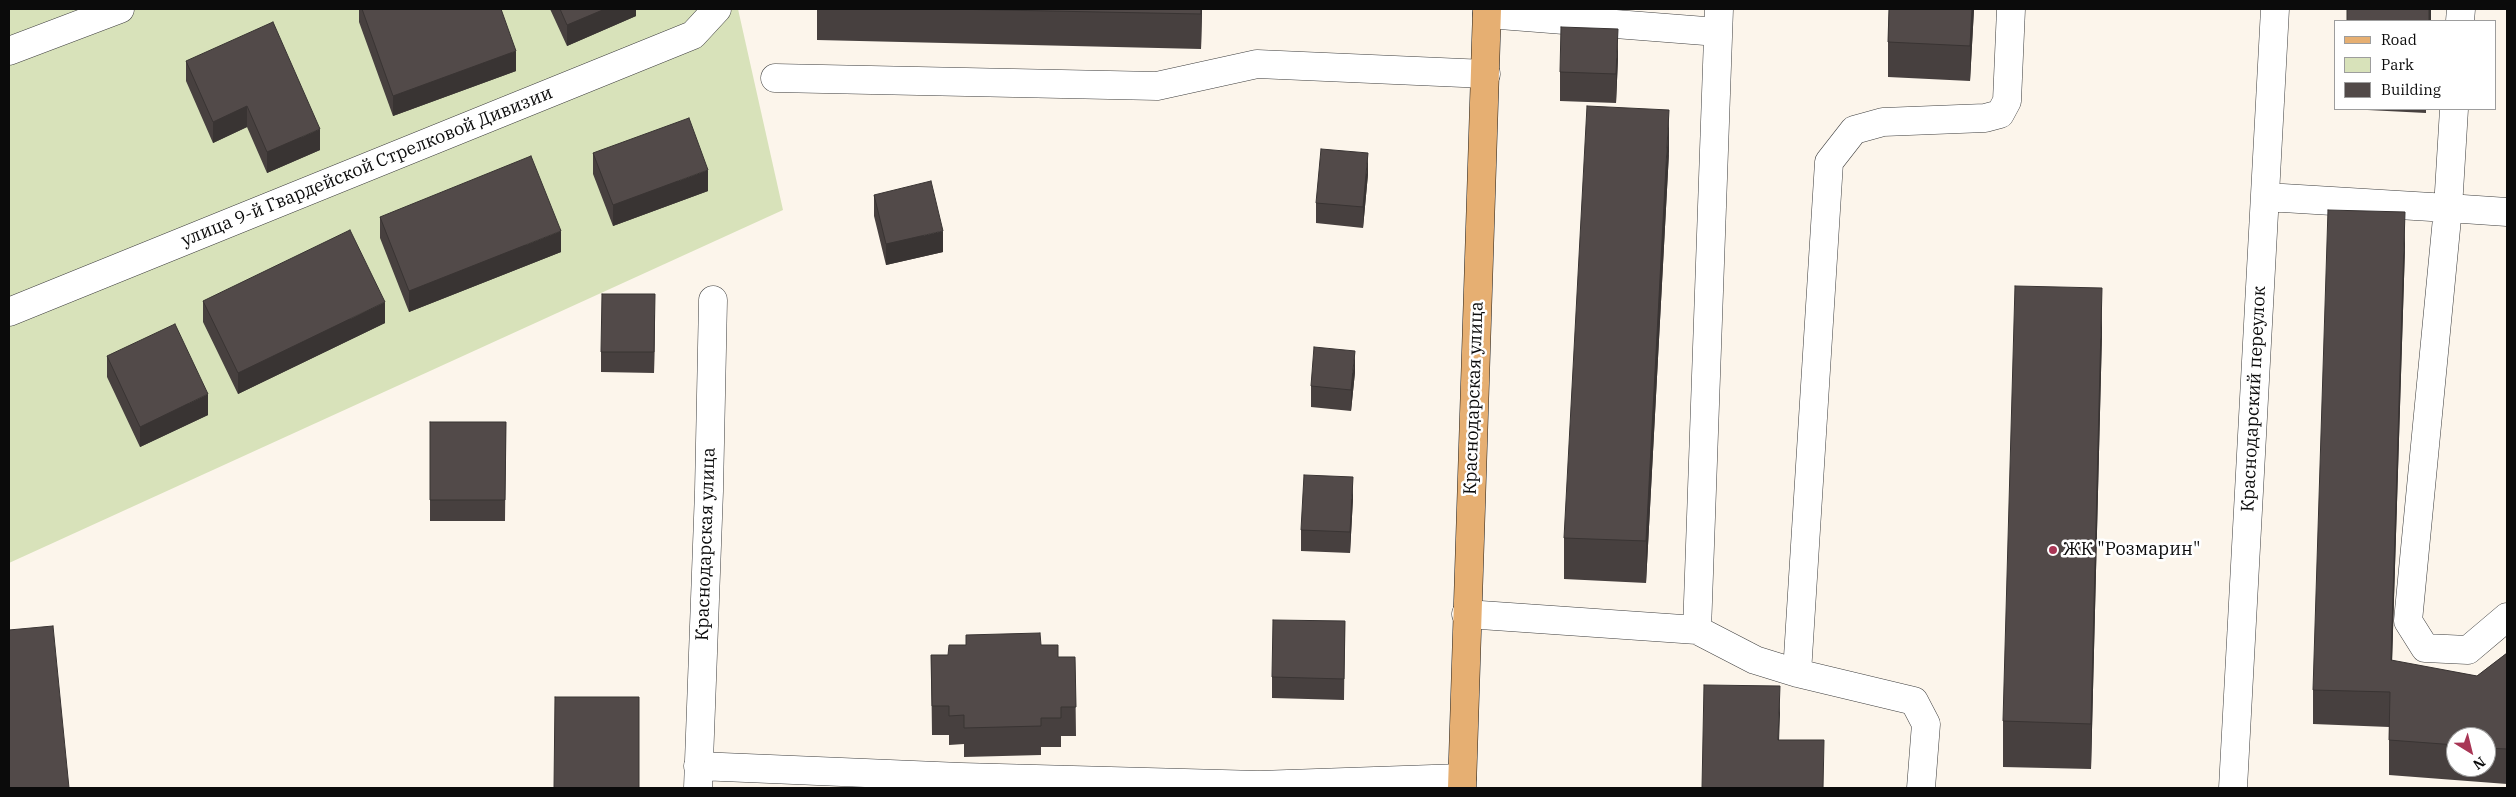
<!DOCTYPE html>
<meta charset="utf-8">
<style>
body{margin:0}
#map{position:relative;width:2516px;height:797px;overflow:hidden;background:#fcf5eb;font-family:"IBM Plex Serif",serif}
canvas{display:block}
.frame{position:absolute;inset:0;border:10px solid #0b0b0b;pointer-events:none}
.legend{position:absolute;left:2334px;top:20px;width:162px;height:90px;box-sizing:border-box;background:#fff;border:1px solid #9d9d9d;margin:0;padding:6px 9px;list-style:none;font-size:15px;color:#0b0b0b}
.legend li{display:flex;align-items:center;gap:10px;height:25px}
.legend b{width:25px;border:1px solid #9d9d9d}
.north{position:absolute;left:2446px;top:727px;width:50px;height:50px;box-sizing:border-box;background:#fff;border:1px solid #9d9d9d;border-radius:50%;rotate:144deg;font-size:14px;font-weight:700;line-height:20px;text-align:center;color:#0b0b0b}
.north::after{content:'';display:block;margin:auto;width:18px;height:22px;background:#a83655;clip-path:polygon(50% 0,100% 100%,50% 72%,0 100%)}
</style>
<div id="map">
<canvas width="2516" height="797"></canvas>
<div class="frame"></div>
<ul class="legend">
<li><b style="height:6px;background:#e6af72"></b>Road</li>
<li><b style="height:14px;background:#d8e2ba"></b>Park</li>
<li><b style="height:14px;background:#524a49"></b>Building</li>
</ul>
<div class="north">N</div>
</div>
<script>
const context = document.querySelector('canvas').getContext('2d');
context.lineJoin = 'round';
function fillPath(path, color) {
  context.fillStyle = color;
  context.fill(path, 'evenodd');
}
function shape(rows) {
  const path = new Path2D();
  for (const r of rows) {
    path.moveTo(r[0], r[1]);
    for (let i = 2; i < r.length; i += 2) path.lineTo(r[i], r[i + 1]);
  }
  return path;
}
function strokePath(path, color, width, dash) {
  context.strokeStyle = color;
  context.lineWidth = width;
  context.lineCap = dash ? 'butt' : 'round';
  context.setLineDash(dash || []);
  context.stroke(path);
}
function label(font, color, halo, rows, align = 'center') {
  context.font = font + ' "IBM Plex Serif",serif';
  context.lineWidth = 5;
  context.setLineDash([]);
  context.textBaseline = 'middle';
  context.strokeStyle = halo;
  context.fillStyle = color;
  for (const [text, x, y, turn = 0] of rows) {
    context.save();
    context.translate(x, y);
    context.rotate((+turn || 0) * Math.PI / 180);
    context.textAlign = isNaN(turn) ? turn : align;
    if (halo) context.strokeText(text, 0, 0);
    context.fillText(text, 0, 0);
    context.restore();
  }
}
fillPath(shape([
 [9,9,738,9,783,210,9,563]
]), '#d8e2ba');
const minor = shape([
 [1487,14,1718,32],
 [2460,21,2461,9],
 [9,51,120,9],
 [775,78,1157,86,1257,64,1486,74],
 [2454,109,2448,208,2507,212],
 [2266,197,2448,208,2408,621,2425,648,2468,650,2507,617],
 [9,312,693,35,717,9],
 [1466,614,1697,630,1719,9],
 [1697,630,1755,660,1797,673,1914,701,1926,724,1921,788],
 [1797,673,1829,162,1854,130,1883,122,1985,118,2000,114,2007,101,2011,9],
 [698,766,961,777,1259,785,1462,778],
 [698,788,709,491,713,300],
 [2233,788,2275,9]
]);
const major = shape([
 [1462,788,1487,9]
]);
strokePath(minor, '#3e3e3e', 29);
strokePath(major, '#1c1c1c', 29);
strokePath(minor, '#fff', 28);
strokePath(major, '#e6af72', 28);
fillPath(shape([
 [359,9,501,9,516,71,393,116,359,22],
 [550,9,636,9,636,16,567,46],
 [817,9,1202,9,1201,49,817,40],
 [1889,9,1974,9,1970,81,1888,77,1888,42],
 [1618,58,1616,103,1560,101,1560,72],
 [186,61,320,150,267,173,247,127,213,143,186,81],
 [2348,109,2426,109,2426,113],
 [1669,152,1646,583,1564,579,1564,538],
 [593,153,708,191,613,226,593,174],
 [1368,174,1363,228,1316,223,1316,203],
 [874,195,943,252,886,265,874,216],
 [380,217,561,252,409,312,380,238],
 [2405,247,2392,661,2477,676,2507,653,2507,784,2389,775,2389,727,2313,724,2313,690],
 [2456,737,2486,737,2486,767,2456,767],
 [203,301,385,323,238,394,203,322],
 [655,315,654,373,601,372,601,352],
 [2102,333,2091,769,2003,767,2003,721],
 [107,356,208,415,140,447,107,377],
 [1355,372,1351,411,1311,407,1311,386],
 [430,422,506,422,505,521,430,521],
 [1353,498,1350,553,1301,551,1301,530],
 [1345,621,1344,700,1272,698,1272,677],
 [1041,645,1058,657,1075,657,1076,736,1061,736,1061,747,1041,747,1041,755,964,757,964,744,949,745,949,735,932,735,931,655,948,655]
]), '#47403f');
fillPath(shape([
 [605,9,636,9,636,16,567,46,567,25],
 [1201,9,1202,9,1201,49],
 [1972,9,1974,9,1970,81,1970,46],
 [2429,9,2431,9,2431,21,2429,21],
 [1618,29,1618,58,1616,103,1616,74],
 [516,51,516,71,393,116,393,96],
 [247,106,247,127,213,143,213,122],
 [1669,110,1669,152,1646,583,1646,541],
 [320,129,320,150,267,173,267,152],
 [1368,153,1368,174,1363,228,1363,207],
 [708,170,708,191,613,226,613,205],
 [2405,212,2405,247,2391,695,2391,660],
 [561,231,561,252,409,312,409,291],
 [943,231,943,252,886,265,886,244],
 [2102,288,2102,333,2091,769,2091,724],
 [655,294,655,315,654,373,654,352],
 [385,302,385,323,238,394,238,373],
 [1355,351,1355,372,1351,411,1351,390],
 [208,394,208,415,140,447,140,427],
 [1353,477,1353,498,1350,553,1350,532],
 [1780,686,1780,715,1778,769,1778,740]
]), '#393433');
const building = shape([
 [362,9,501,9,516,51,393,96,362,9],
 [560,9,605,9,567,25,560,9],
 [948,9,1201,9,1201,14,948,9],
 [1889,9,1972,9,1970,46,1888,42,1889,9],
 [2347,9,2429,9,2429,21,2347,21,2347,9],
 [273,22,320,129,267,152,247,106,213,122,186,61,273,22],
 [1561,27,1618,29,1616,74,1560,72,1561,27],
 [1587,106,1669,110,1646,541,1564,538,1587,106],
 [689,118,708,170,613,205,593,153,689,118],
 [1321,149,1368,153,1363,207,1316,203,1321,149],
 [531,156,561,231,409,291,380,217,531,156],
 [931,181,943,231,886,244,874,195,931,181],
 [2328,210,2405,212,2391,660,2477,676,2507,653,2507,749,2486,748,2486,737,2456,737,2456,745,2389,740,2390,692,2313,690,2328,210],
 [350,230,385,302,238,373,203,301,350,230],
 [2015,286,2102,288,2091,724,2003,721,2015,286],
 [602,294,655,294,654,352,601,352,602,294],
 [175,324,208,394,140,427,107,356,175,324],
 [1314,347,1355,351,1351,390,1311,386,1314,347],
 [430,422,506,422,505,500,430,500,430,422],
 [1304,475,1353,477,1350,532,1301,530,1304,475],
 [1273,620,1345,621,1344,679,1272,677,1273,620],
 [53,626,69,788,9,788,9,630,53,626],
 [1040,633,1041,645,1058,645,1058,657,1075,657,1076,707,1061,707,1061,718,1041,718,1041,726,964,728,964,715,949,716,949,706,932,706,931,655,948,655,949,645,966,645,966,635,1040,633],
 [1704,685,1780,686,1778,740,1824,740,1823,788,1702,788,1704,685],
 [555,697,639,697,639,788,554,788,555,697]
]);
fillPath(building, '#524a49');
strokePath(building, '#393433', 1);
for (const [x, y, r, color] of [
 [2053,550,5,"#a83655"]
]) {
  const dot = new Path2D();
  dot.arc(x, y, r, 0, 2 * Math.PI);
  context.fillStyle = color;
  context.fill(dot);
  strokePath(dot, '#fff', 2);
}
label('18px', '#0b0b0b', '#fff', [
 ["улица 9-й Гвардейской Стрелковой Дивизии",367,167,-22],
 ["Краснодарская улица",1474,398,-88],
 ["Краснодарский переулок",2254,399,-87],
 ["Краснодарская улица",706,544,-88]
]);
label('18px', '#0b0b0b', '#fff', [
 ["ЖК \"Розмарин\"",2063,550]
], 'left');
</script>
